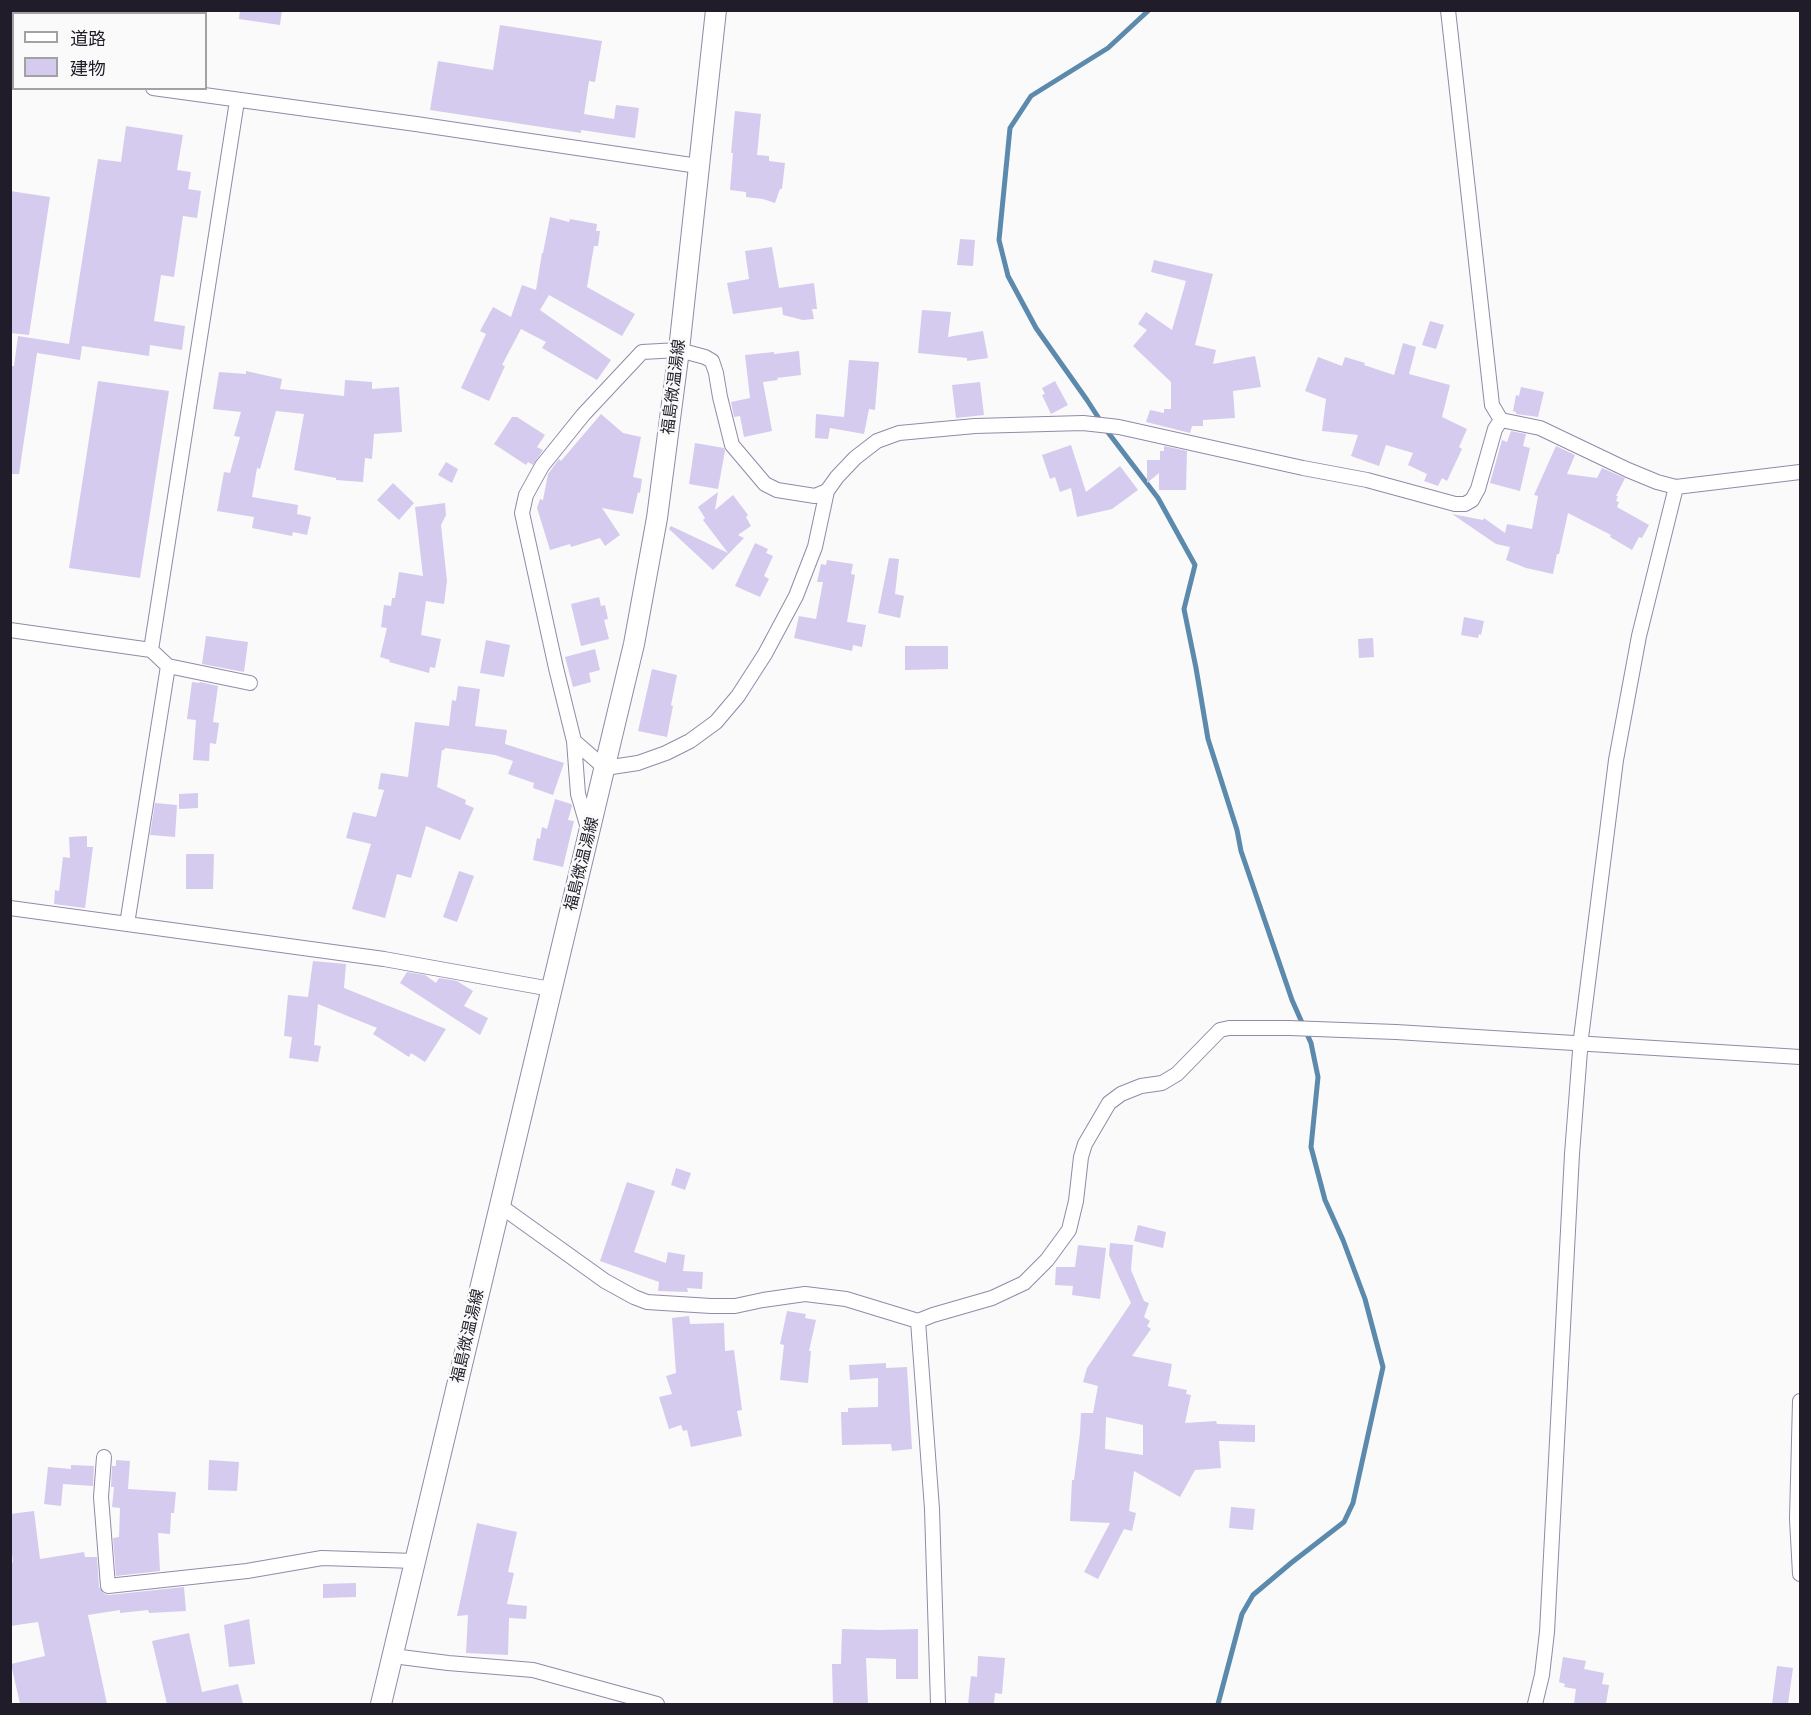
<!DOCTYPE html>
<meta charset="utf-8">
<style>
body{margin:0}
#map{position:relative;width:1811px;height:1715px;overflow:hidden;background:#fafafa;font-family:Montserrat,"Noto Sans JP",sans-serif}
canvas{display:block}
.frame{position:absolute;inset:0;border:12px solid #201c29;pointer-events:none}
.legend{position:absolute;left:12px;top:12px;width:195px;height:78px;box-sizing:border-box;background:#fafafa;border:2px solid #a3a1a6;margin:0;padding:8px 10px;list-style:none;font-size:18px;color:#201c29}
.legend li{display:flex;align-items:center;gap:12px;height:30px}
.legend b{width:30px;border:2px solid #a3a1a6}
</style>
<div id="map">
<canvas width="1811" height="1715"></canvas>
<div class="frame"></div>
<ul class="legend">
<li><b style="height:8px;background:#fff"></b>道路</li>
<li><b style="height:16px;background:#d5cbee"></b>建物</li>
</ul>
</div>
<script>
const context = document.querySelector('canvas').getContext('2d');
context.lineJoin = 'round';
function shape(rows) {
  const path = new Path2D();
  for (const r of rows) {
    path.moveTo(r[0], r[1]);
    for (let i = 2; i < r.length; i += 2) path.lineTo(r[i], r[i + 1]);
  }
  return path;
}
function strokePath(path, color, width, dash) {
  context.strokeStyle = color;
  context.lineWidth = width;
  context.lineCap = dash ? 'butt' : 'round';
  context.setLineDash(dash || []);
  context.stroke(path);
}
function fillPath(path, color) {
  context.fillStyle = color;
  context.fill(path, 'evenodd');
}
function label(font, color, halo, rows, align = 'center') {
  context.font = font + ' Montserrat,"Noto Sans JP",sans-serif';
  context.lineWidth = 5;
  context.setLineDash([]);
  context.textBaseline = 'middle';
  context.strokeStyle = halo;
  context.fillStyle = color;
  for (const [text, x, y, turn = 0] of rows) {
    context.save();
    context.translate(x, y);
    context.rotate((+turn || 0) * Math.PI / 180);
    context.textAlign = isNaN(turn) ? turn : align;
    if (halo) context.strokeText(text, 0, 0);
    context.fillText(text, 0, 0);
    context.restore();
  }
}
strokePath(shape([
 [1149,10,1108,48,1031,96,1010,128,999,240,1008,276,1036,328,1087,400,1107,431,1158,498,1195,565,1184,609,1196,668,1208,739,1237,830,1241,851,1292,1000,1311,1043,1318,1077,1311,1147,1325,1200,1343,1240,1365,1299,1383,1367,1353,1503,1344,1522,1291,1563,1253,1595,1242,1614,1218,1704]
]), '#5c8aad', 5);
fillPath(shape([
 [240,10,282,10,280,25,239,19],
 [500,25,602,41,595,82,589,81,584,114,614,119,616,105,639,108,635,138,581,130,581,133,430,110,438,61,493,70],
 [735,111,761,114,757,155,769,156,769,161,785,163,782,189,780,189,775,203,763,199,746,197,746,192,730,190,733,153,731,153],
 [126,126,183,135,177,170,191,172,188,189,201,191,197,218,183,216,174,277,161,275,154,321,185,326,182,350,150,345,149,356,82,346,80,360,37,353,19,474,10,474,10,366,14,366,18,336,69,344,98,159,121,162],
 [10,191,50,197,29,335,10,333],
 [550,217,569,222,570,219,597,224,596,231,600,231,598,246,594,246,587,287,635,314,622,336,549,295,540,310,611,360,597,380,542,348,546,342,521,329,502,365,505,366,489,401,461,388,486,334,480,331,493,307,511,317,522,285,536,290,542,253,543,253],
 [960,239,975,240,973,266,957,265],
 [772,247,779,288,814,283,817,309,812,309,814,319,803,320,783,315,782,307,733,314,727,283,749,279,745,251],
 [1154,260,1213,274,1195,345,1216,350,1213,364,1255,356,1261,387,1233,391,1235,418,1203,420,1203,426,1192,426,1190,433,1146,422,1150,410,1164,413,1164,409,1171,409,1171,382,1133,346,1147,330,1138,324,1146,312,1172,330,1186,281,1151,272],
 [922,310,951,312,948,337,983,331,988,358,967,361,967,358,918,353],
 [1430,321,1444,325,1436,349,1422,345],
 [1403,343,1416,347,1409,374,1450,385,1442,417,1467,429,1459,447,1462,449,1447,481,1442,478,1438,486,1424,481,1427,474,1408,465,1413,453,1386,445,1379,466,1351,456,1358,435,1322,431,1326,399,1305,391,1318,357,1342,366,1345,357,1365,363,1364,365,1394,375],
 [799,351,801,375,777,378,778,380,763,382,772,431,744,437,740,416,734,417,731,402,750,398,745,355,774,352,774,354],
 [849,360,879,362,875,410,869,409,864,434,830,428,828,439,815,438,816,414,844,417],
 [246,371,282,379,280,389,344,396,345,380,372,382,372,389,399,387,402,432,374,434,372,459,365,458,363,482,336,480,336,478,294,470,304,414,276,411,260,469,257,468,252,497,298,505,297,514,311,517,307,535,293,532,292,536,252,528,254,517,217,511,224,472,230,473,240,437,234,436,241,412,213,409,219,372,246,374],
 [98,381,169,391,140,578,69,568],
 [1055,381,1068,405,1051,414,1042,395,1045,394,1042,388],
 [980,382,984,415,956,418,952,385],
 [1521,387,1544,392,1538,417,1516,414,1516,412,1513,411,1516,395,1519,396],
 [601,414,623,433,641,437,633,477,642,479,640,493,638,492,633,514,602,508,620,535,605,546,600,538,571,547,570,544,550,550,537,508,540,499,543,500,548,474,559,459,561,461],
 [512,417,517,417,545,435,537,447,543,450,533,465,528,462,526,465,494,444],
 [1511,431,1526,434,1523,446,1530,448,1520,491,1490,483,1502,440,1507,442],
 [695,443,724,448,725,451,718,489,689,484],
 [1071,445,1086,492,1120,466,1138,490,1112,509,1077,517,1071,488,1060,492,1055,477,1050,479,1042,455],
 [1164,446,1187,451,1186,490,1159,490,1159,473,1147,483,1147,460,1160,460,1160,451,1164,451],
 [1556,446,1575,455,1567,474,1597,478,1602,468,1625,478,1616,496,1618,496,1616,501,1619,502,1617,507,1649,525,1642,538,1639,537,1632,550,1610,537,1611,535,1568,513,1559,554,1557,554,1553,574,1526,568,1506,560,1510,547,1496,544,1452,514,1483,520,1484,518,1505,533,1507,524,1532,529,1538,496,1534,495],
 [446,462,458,469,452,483,438,475],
 [393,483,414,503,399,520,377,500],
 [718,492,715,510,733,495,748,515,746,517,751,526,738,535,744,538,713,570,669,529,671,526,728,553,703,520,705,518,698,507],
 [445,503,446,515,441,525,447,581,444,604,426,601,421,635,441,639,435,668,430,667,429,673,389,662,390,660,380,657,387,628,381,627,384,605,391,606,392,598,395,598,399,572,423,576,415,507],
 [755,543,768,549,766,553,773,556,764,576,769,579,760,597,735,586],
 [889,558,899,559,895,594,904,596,900,618,878,613],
 [827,560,853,564,851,574,855,575,847,622,866,625,862,647,853,645,852,651,794,638,799,616,816,619,823,582,817,582,821,564,826,565],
 [599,597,601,606,605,605,608,619,604,620,609,639,581,646,571,604],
 [1464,617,1484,621,1481,635,1479,634,1478,638,1461,635],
 [206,636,248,642,244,672,202,664],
 [1373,638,1374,657,1359,658,1358,639],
 [486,640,510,645,504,677,480,673],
 [905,646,948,646,948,669,905,670],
 [595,649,600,670,589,673,591,682,573,687,565,657],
 [652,669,677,675,671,705,673,706,667,737,638,731],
 [192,682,199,683,200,682,218,686,213,722,219,723,216,744,210,743,209,761,193,760,196,720,187,719],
 [458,686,480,689,475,726,507,730,505,744,564,763,553,795,533,788,534,783,508,774,513,761,495,755,445,748,444,750,442,750,437,787,466,800,465,804,474,808,460,840,426,826,411,878,397,874,385,918,352,909,371,844,346,838,353,812,376,817,384,790,378,789,381,773,408,777,415,722,449,726,452,700,456,701],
 [198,793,198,808,179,809,179,794],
 [555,799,571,804,572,806,568,820,574,821,563,867,533,860,537,838,540,839,542,827,547,829],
 [155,803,177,805,175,837,150,835],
 [87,836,87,847,93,847,85,908,54,904,55,890,59,891,63,857,70,858,69,837],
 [186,854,214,854,213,889,186,889],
 [459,871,474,876,457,922,443,917],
 [313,961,346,964,344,988,446,1029,425,1062,411,1053,409,1057,373,1034,377,1028,318,1004,314,1045,321,1046,318,1062,289,1058,292,1037,284,1036,288,995,308,997],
 [407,972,425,975,436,983,439,978,457,981,473,991,464,1006,488,1018,480,1035,400,983],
 [676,1168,691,1173,685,1190,671,1185],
 [627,1182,655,1191,634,1252,666,1263,668,1252,685,1255,683,1271,703,1272,702,1289,687,1288,688,1292,658,1291,659,1282,600,1261],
 [1138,1225,1166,1232,1163,1248,1134,1241],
 [1110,1243,1133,1245,1131,1270,1144,1301,1149,1303,1144,1317,1150,1321,1147,1326,1151,1329,1132,1356,1172,1364,1168,1386,1187,1390,1186,1394,1191,1395,1185,1423,1216,1421,1217,1424,1255,1425,1255,1442,1219,1441,1221,1468,1195,1470,1180,1497,1134,1471,1129,1511,1136,1513,1132,1531,1124,1529,1098,1579,1084,1572,1110,1523,1070,1521,1072,1480,1074,1480,1080,1433,1081,1413,1093,1413,1098,1386,1083,1382,1087,1368,1131,1303,1109,1255],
 [1106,1417,1143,1425,1143,1455,1105,1449],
 [1078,1245,1106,1248,1100,1299,1072,1295,1073,1286,1055,1285,1056,1267,1075,1267],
 [787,1311,806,1314,805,1318,816,1320,809,1351,811,1351,808,1383,780,1380,784,1345,780,1344],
 [689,1316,690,1324,724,1323,725,1351,734,1350,742,1410,737,1411,742,1436,691,1447,687,1430,683,1431,681,1425,669,1429,659,1397,672,1394,666,1376,676,1373,672,1318],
 [886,1363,886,1368,907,1367,912,1449,892,1451,891,1444,842,1445,841,1412,848,1412,848,1408,878,1407,878,1378,850,1380,849,1365],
 [116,1460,130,1461,128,1489,176,1492,174,1513,171,1513,170,1534,158,1533,160,1571,116,1576,113,1538,119,1537,120,1508,112,1507,114,1487,111,1487,112,1466,116,1466],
 [209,1460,239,1462,237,1491,208,1490],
 [71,1465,94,1466,93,1486,63,1484,61,1506,44,1504,48,1467,71,1469],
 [1231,1507,1255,1509,1253,1530,1229,1528],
 [34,1511,40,1559,84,1552,85,1557,97,1557,99,1587,104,1594,109,1595,184,1587,186,1611,149,1613,148,1610,120,1613,120,1610,88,1615,107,1704,20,1704,11,1664,45,1656,38,1622,10,1626,10,1563,13,1562,10,1537,10,1514],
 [477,1523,517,1532,508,1572,514,1573,507,1604,527,1606,526,1619,509,1618,508,1655,466,1653,468,1615,457,1616],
 [356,1583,356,1597,323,1598,323,1584],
 [249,1619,255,1664,229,1667,224,1625],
 [842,1629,880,1630,918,1629,918,1679,896,1679,896,1659,866,1658,868,1704,833,1704,832,1664,841,1664],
 [189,1633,202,1692,238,1684,243,1704,167,1704,152,1641],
 [978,1656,1005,1658,1002,1694,995,1693,994,1704,968,1704,971,1676,977,1677],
 [1563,1657,1586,1661,1584,1669,1604,1673,1602,1684,1609,1685,1606,1704,1574,1704,1576,1689,1564,1687,1565,1684,1559,1682],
 [1777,1666,1793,1668,1788,1704,1772,1704]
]), '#d5cbee');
const street = shape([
 [1448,10,1492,405,1501,420],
 [10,67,14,68],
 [153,88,416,124,698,166],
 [10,630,151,650,237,101],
 [151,650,168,666,250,683],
 [574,741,605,768,638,763,666,753,690,741,716,722,738,696,765,654,796,596,815,547,827,491],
 [588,828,578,794,574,741,556,668,522,513,526,495,542,466,583,415,642,352,679,350,705,357,712,361,716,373,720,397,732,445,765,484,777,490,815,496,827,491,837,477,855,458,877,441,899,433,975,426,1083,423,1119,427,1303,468,1367,480,1455,504,1465,504,1472,500,1478,489,1495,429,1501,420,1540,428,1628,470,1657,482,1676,487,1800,472],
 [10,908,384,959,551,989],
 [127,924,168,666],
 [499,1205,605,1281,634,1297,647,1302,711,1306,735,1306,763,1300,805,1294,846,1299,918,1321,933,1315,992,1298,1024,1283,1047,1260,1069,1230,1076,1201,1081,1157,1085,1144,1109,1103,1121,1094,1141,1086,1162,1083,1177,1074,1220,1030,1229,1028,1289,1028,1396,1032,1800,1057],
 [918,1321,932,1509,938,1704],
 [1800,1401,1797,1519,1800,1574],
 [104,1457,101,1497,108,1586,247,1571,322,1558,415,1561],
 [393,1656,448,1663,533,1670,657,1704],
 [1535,1704,1542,1675,1547,1632,1572,1154,1581,1038,1616,760,1639,636,1676,487]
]);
const secondary = shape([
 [381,1704,634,644,657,518,679,350,716,10]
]);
strokePath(street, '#9389a9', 16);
strokePath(secondary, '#9389a9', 22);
strokePath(street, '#fff', 14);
strokePath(secondary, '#fff', 20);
label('16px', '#201c29', '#fafafa', [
 ["福島微温湯線",674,387,-83],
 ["福島微温湯線",582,864,-76],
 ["福島微温湯線",468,1336,-77]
]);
</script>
